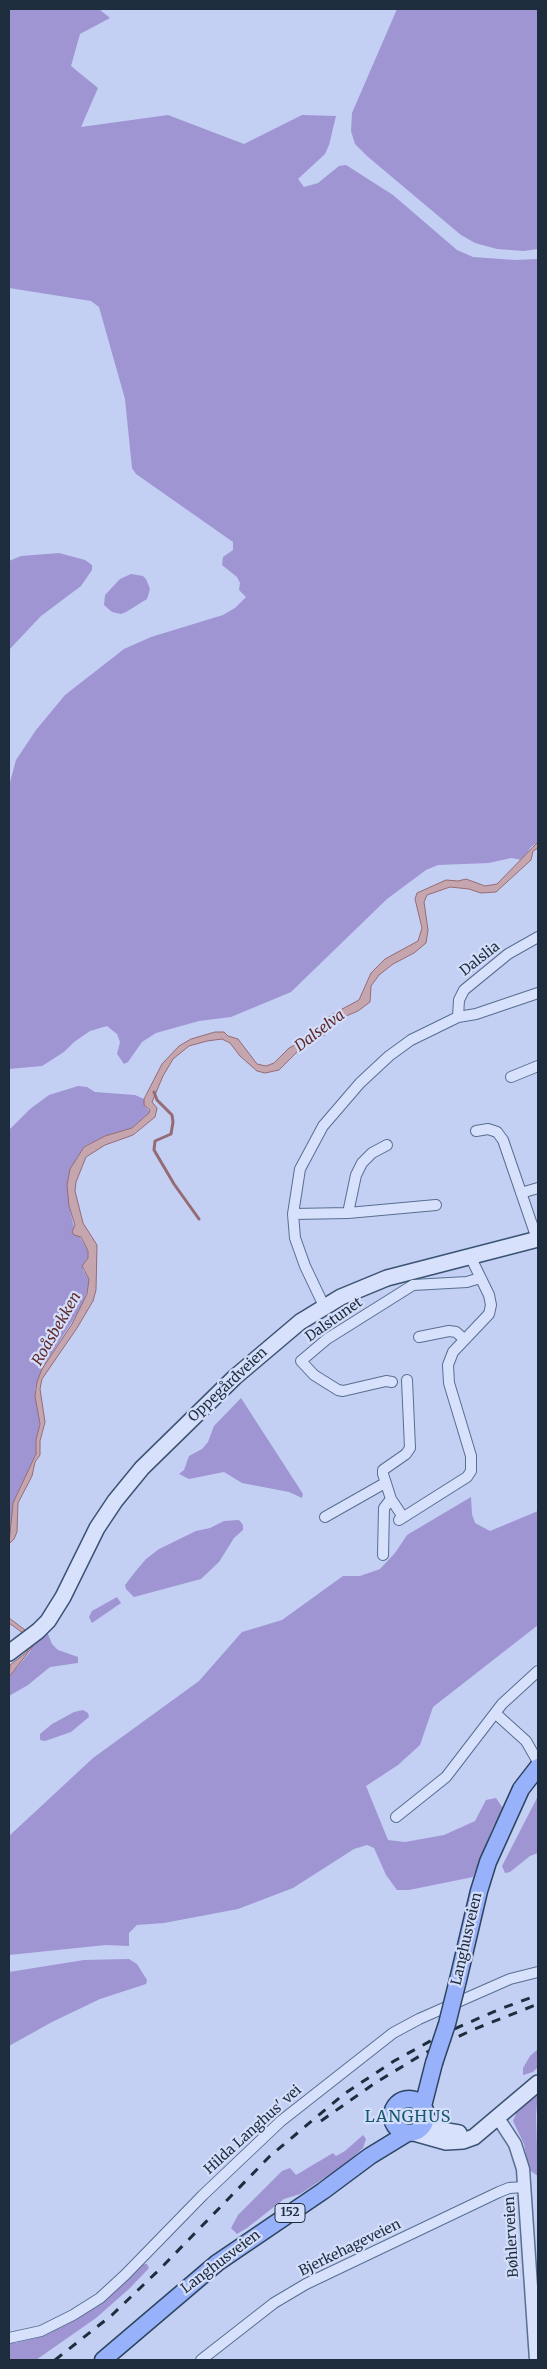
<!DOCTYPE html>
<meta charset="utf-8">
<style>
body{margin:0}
#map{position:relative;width:547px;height:2369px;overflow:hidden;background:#c3cff3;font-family:Merriweather,serif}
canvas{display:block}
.frame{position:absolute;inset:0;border:10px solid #1d2d3e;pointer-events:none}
</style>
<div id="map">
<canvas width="547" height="2369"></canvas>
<div class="frame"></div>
</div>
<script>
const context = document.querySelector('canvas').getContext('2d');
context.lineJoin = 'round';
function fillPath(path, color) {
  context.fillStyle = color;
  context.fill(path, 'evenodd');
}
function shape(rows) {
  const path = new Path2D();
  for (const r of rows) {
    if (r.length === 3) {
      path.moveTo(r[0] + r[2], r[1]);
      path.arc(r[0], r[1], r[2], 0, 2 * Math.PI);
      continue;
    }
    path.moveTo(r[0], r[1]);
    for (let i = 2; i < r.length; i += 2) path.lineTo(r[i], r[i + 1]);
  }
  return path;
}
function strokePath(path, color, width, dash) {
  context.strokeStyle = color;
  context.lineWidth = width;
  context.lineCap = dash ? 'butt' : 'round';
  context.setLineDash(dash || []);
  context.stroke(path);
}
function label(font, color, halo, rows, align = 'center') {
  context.font = font + ' Merriweather,serif';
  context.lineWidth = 4.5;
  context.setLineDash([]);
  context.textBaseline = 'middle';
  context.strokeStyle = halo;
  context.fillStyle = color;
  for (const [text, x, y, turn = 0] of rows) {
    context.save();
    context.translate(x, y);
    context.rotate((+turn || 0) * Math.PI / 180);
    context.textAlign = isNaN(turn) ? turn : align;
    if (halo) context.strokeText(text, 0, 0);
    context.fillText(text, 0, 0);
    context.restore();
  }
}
fillPath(shape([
 [9,9,99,9,110,18,80,34,71,66,98,88,81,127,168,115,244,144,302,115,336,116,329,145,325,154,298,179,304,187,318,183,339,166,346,165,393,195,457,250,473,257,515,260,538,259,538,842,531,847,522,860,511,858,489,863,438,865,426,870,387,899,291,992,231,1017,199,1021,156,1033,142,1042,128,1062,124,1064,117,1054,120,1042,117,1034,107,1026,90,1031,74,1042,64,1052,42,1066,9,1069,9,786,16,760,36,730,65,695,124,649,151,637,223,615,235,608,246,597,239,590,240,583,237,577,222,565,223,557,233,550,233,542,136,474,132,468,125,399,99,307,91,301,9,288],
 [397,9,538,9,538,249,524,251,497,249,475,243,461,235,367,156,355,144,351,131,352,113],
 [59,553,85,560,92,565,92,570,81,586,41,616,9,650,9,561,21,556],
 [131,574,143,576,146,579,150,589,147,599,126,612,121,614,112,612,104,605,105,595,120,579],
 [78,1086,87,1087,95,1092,135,1095,144,1099,144,1105,150,1112,132,1128,105,1136,85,1146,70,1169,69,1206,74,1227,88,1251,89,1256,84,1263,83,1270,89,1279,89,1286,82,1306,47,1361,35,1389,40,1418,36,1454,13,1503,12,1530,9,1536,9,1130,30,1109,49,1095],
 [241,1398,303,1494,302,1498,289,1492,242,1483,224,1472,189,1479,179,1474,184,1470,189,1456,202,1449,208,1442,214,1426],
 [471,1497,472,1514,475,1523,490,1531,538,1511,538,1625,433,1707,420,1745,398,1765,366,1786,388,1840,405,1842,444,1835,475,1821,486,1800,496,1798,504,1810,493,1827,473,1877,409,1890,397,1890,386,1875,374,1848,367,1845,354,1849,293,1888,238,1909,164,1923,137,1925,129,1933,129,1946,106,1945,9,1955,9,1836,93,1758,199,1681,242,1632,282,1620,343,1576,360,1576,380,1569,395,1553,407,1535],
 [239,1520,243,1525,243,1530,234,1538,219,1562,201,1579,134,1597,126,1589,125,1585,135,1572,146,1559,159,1549,196,1531,210,1528,224,1521],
 [117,1597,121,1603,92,1623,89,1617,92,1611],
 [45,1634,48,1634,52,1644,58,1650,78,1657,78,1663,50,1667,28,1685,9,1696,9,1677,30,1652,33,1643],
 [83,1710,88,1713,89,1717,71,1732,45,1741,40,1740,40,1734,52,1724,74,1712],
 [538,1796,538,1853,530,1856,510,1872,505,1873,502,1866],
 [129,1959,137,1964,147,1980,146,1984,100,1999,52,2022,9,2046,9,1972,84,1960],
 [538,2049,538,2067,533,2072,523,2075,523,2068,530,2056],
 [538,2091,536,2116,538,2176,529,2170,524,2144,513,2121,518,2109],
 [363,2135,366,2139,363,2148,346,2164,300,2194,284,2199,247,2228,237,2234,231,2228,238,2215,282,2171,290,2168,296,2175,333,2153,336,2156,345,2151],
 [142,2264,147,2264,149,2268,130,2288,96,2318,36,2360,9,2360,9,2342,15,2343,44,2336,68,2323,87,2311]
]), '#a095d3');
const water = shape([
 [538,842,538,848,533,851,531,860,496,892,481,893,469,889,450,887,427,895,424,902,428,930,426,943,414,953,393,964,379,975,371,986,370,1002,358,1011,339,1019,326,1034,296,1053,279,1070,265,1073,257,1071,240,1056,230,1043,222,1039,207,1041,189,1046,173,1059,163,1076,152,1102,157,1108,155,1117,133,1135,105,1145,86,1157,76,1182,75,1191,83,1223,97,1245,96,1290,93,1301,77,1328,42,1379,40,1389,45,1422,40,1441,40,1455,35,1462,32,1476,18,1503,17,1532,14,1539,9,1544,13,1503,36,1454,36,1440,40,1424,35,1396,37,1382,42,1369,72,1324,87,1294,89,1279,82,1266,88,1258,88,1251,81,1237,74,1235,72,1232,75,1225,69,1206,67,1185,70,1169,84,1147,105,1136,132,1128,149,1113,150,1110,144,1105,144,1099,162,1064,179,1046,191,1039,215,1032,224,1032,228,1036,238,1039,257,1064,266,1066,274,1063,289,1048,301,1042,331,1015,359,1000,371,973,385,959,418,941,422,928,415,899,417,893,446,880,458,881,466,879,485,886,497,884,538,842],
 [9,1618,25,1630,33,1646,9,1677,10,1665,27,1652,29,1645,23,1633,9,1623,9,1618]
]);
fillPath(water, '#c6a6ae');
strokePath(water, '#956b74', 1);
strokePath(shape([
 [154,1092,157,1100,172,1115,173,1122,171,1134,155,1141,154,1150,174,1184,199,1219]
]), '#956b74', 3);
const minor = shape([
 [458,1017,459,1000,464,990,508,954,538,937],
 [511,1077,538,1066],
 [476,1131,488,1129,497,1132,503,1140,537,1239],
 [521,1193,538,1188],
 [348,1213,356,1175,362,1163,372,1153,387,1145],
 [293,1214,348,1213,436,1205],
 [324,1306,305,1266,295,1238,293,1214,300,1169,323,1126,360,1083,389,1056,411,1040,458,1017,476,1014,538,993],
 [419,1337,449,1331,456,1332,464,1339],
 [392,1382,386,1381,343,1391,338,1390,314,1375,301,1361,327,1339,413,1285,467,1282,480,1278],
 [325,1517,385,1483],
 [403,1517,391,1499,383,1474,383,1470,406,1454,410,1448,407,1380],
 [399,1520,467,1477,471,1471,471,1456,449,1383,448,1365,453,1352,489,1314,491,1305,489,1295,470,1256],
 [383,1555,384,1508,391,1499],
 [495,1713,526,1741,538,1762],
 [396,1817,446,1777,502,1704,538,1671],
 [9,2338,41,2331,73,2315,100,2298,125,2275,203,2195,281,2121,393,2033,419,2019,510,1979,538,1972],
 [201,2360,274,2303,306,2284,499,2192,509,2188,524,2187]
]);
const tertiary = shape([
 [498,2118,515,2144,523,2169,536,2360]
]);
const secondary = shape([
 [9,1653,38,1631,48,1621,63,1597,97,1528,115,1501,142,1468,235,1377,300,1322,341,1297,387,1278,538,1239],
 [426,2118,441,2130,459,2133],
 [414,2133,446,2142,463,2141,474,2137,538,2083]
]);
const primary = shape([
 [458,1980,479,1891,488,1862,521,1789,538,1767],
 [409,2116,17],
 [423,2106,434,2063],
 [103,2360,217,2263,323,2191,370,2156,406,2134]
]);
strokePath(minor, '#576f90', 12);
strokePath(tertiary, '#576f90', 15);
strokePath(secondary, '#3a5372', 18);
strokePath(primary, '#2c445e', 19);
strokePath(minor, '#d8e1fc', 10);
strokePath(tertiary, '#d8e1fc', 12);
strokePath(secondary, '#d8e1fc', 15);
strokePath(primary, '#97b1fa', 16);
strokePath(shape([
 [321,2121,375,2083,423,2054,472,2030,538,2004],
 [55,2360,112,2315,162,2267,270,2156,344,2094,394,2061,445,2033,500,2009,538,1995]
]), '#1d2d3e', 3, [9, 9]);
const primaryBridge = shape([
 [434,2063,447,2024,458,1980]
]);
strokePath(primaryBridge, '#2c445e', 19, []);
strokePath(primaryBridge, '#97b1fa', 16);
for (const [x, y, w] of [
 [290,2213,30]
]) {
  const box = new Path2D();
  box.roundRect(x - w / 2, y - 9.5, w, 19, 4);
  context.fillStyle = '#d4ddf9';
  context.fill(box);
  strokePath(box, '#1d2d3e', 1);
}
label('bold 12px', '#1d2d3e', null, [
 ["152",290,2213]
]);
label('14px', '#1d2d3e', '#d4ddf9', [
 ["Dalslia",480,959,-38],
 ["Dalstunet",334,1320,-35],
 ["Oppegårdveien",228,1385,-43],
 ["Langhusveien",467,1939,-77],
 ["Hilda Langhus' vei",253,2130,-42],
 ["Bøhlerveien",512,2237,-93],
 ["Bjerkehageveien",350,2248,-26],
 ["Langhusveien",221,2262,-37]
]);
label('italic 15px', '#602b2b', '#d4ddf9', [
 ["Dalselva",320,1031,-37],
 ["Roåsbekken",57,1329,-60]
]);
context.letterSpacing = '1px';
label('16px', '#175970', '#d4ddf9', [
 ["LANGHUS",408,2117]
]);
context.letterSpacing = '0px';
</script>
